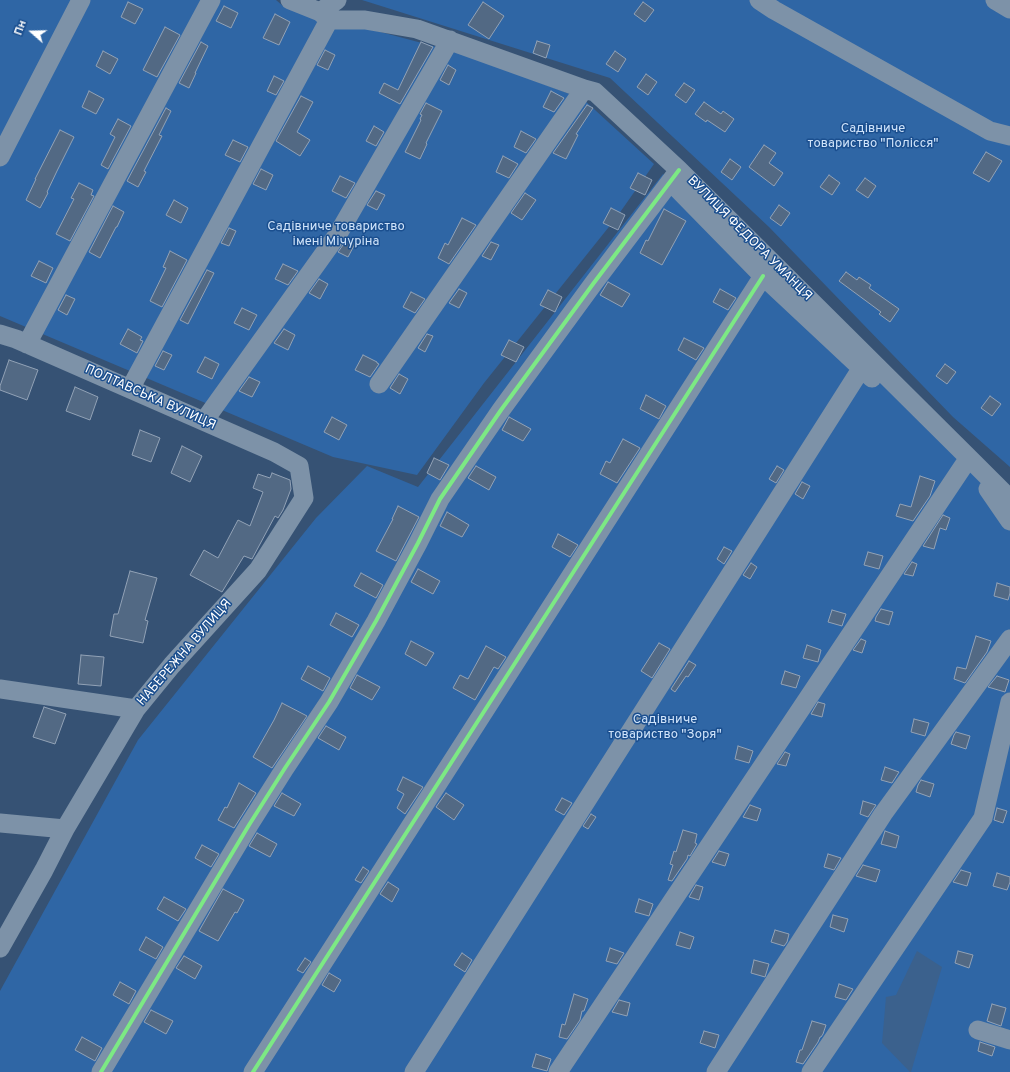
<!DOCTYPE html>
<meta charset="utf-8">
<style>
body{margin:0}
#map{position:relative;width:1010px;height:1072px;overflow:hidden;background:#365274;font-family:Overpass,sans-serif}
canvas{display:block}
.north{position:absolute;left:12px;top:12px;width:40px;height:40px;-webkit-text-stroke:3px #1b4f8f;paint-order:stroke;rotate:290deg;font-size:11px;font-weight:700;line-height:16px;text-align:center;color:#fff}
.north::after{content:'';display:block;margin:auto;width:14px;height:18px;background:#fff;clip-path:polygon(50% 0,100% 100%,50% 72%,0 100%)}
</style>
<div id="map">
<canvas width="1010" height="1072"></canvas>
<div class="north">Пн</div>
</div>
<script>
const context = document.querySelector('canvas').getContext('2d');
context.lineJoin = 'round';
function fillPath(path, color) {
  context.fillStyle = color;
  context.fill(path, 'evenodd');
}
function shape(rows) {
  const path = new Path2D();
  for (const r of rows) {
    path.moveTo(r[0], r[1]);
    for (let i = 2; i < r.length; i += 2) path.lineTo(r[i], r[i + 1]);
  }
  return path;
}
function strokePath(path, color, width, dash) {
  context.strokeStyle = color;
  context.lineWidth = width;
  context.lineCap = dash ? 'butt' : 'round';
  context.setLineDash(dash || []);
  context.stroke(path);
}
function label(font, color, halo, rows, align = 'center') {
  context.font = font + ' Overpass,sans-serif';
  context.lineWidth = 3;
  context.setLineDash([]);
  context.textBaseline = 'middle';
  context.strokeStyle = halo;
  context.fillStyle = color;
  for (const [text, x, y, turn = 0] of rows) {
    context.save();
    context.translate(x, y);
    context.rotate((+turn || 0) * Math.PI / 180);
    context.textAlign = isNaN(turn) ? turn : align;
    if (halo) context.strokeText(text, 0, 0);
    context.fillText(text, 0, 0);
    context.restore();
  }
}
fillPath(shape([
 [0,0,276,0,283,6,467,55,583,99,654,164,616,218,484,383,417,475,333,457,0,316],
 [362,0,1010,0,1010,467,953,417,769,227,610,78],
 [663,174,1010,499,1010,1072,0,1072,0,991,138,740,316,518,367,466,418,487]
]), '#2f66a5');
fillPath(shape([
 [917,951,942,967,911,1072,910,1072,882,1043,886,997,896,995]
]), '#3b618d');
const building = shape([
 [128,2,143,9,135,24,121,17,128,2],
 [483,2,504,16,489,39,468,25,483,2],
 [643,2,654,10,645,22,634,14,643,2],
 [224,6,238,13,231,28,216,21,224,6],
 [275,14,290,22,279,45,263,38,275,14],
 [165,27,180,35,157,77,143,70,165,27],
 [537,41,550,45,546,58,533,53,537,41],
 [201,42,208,46,195,73,196,73,189,88,179,83,201,42],
 [421,42,433,47,400,104,379,93,384,83,398,90,421,42],
 [325,50,335,55,328,70,317,65,325,50],
 [103,51,118,59,110,74,96,66,103,51],
 [615,51,626,59,618,72,606,64,615,51],
 [448,65,456,70,449,85,440,80,448,65],
 [646,74,657,82,648,95,637,87,646,74],
 [274,76,284,81,276,95,267,91,274,76],
 [684,83,695,90,686,103,675,95,684,83],
 [89,91,104,99,96,114,82,107,89,91],
 [551,91,564,98,554,112,543,107,551,91],
 [301,96,313,102,297,132,310,140,300,156,276,141,301,96],
 [704,102,721,114,723,111,734,119,725,132,707,120,706,122,695,114,704,102],
 [426,103,442,111,426,143,427,144,420,159,405,152,421,120,420,119,422,115,420,114,426,103],
 [587,105,593,108,576,134,578,135,566,159,553,153,587,105],
 [166,108,171,111,159,135,162,136,144,171,146,172,138,187,127,181,166,108],
 [118,119,131,126,108,169,101,165,115,137,110,134,118,119],
 [374,126,384,132,376,146,366,141,374,126],
 [60,130,74,137,57,171,47,192,48,193,40,208,26,200,36,179,35,179,60,130],
 [521,131,536,139,526,153,514,147,521,131],
 [233,140,248,147,240,162,225,155,233,140],
 [764,145,776,153,769,163,783,173,774,186,749,167,764,145],
 [986,152,1002,161,989,182,973,173,986,152],
 [503,156,518,164,509,178,496,172,503,156],
 [730,159,741,167,732,180,721,172,730,159],
 [261,169,273,175,266,190,253,184,261,169],
 [638,173,652,180,645,195,630,188,638,173],
 [829,175,840,183,832,195,820,187,829,175],
 [340,176,355,183,346,198,332,191,340,176],
 [865,178,876,186,868,198,856,190,865,178],
 [79,183,93,190,91,195,94,196,70,241,56,234,74,199,71,198,79,183],
 [376,191,385,195,377,210,367,205,376,191],
 [525,193,536,200,522,220,511,213,525,193],
 [174,200,188,208,181,223,166,215,174,200],
 [779,205,790,213,781,226,770,218,779,205],
 [113,206,124,212,117,227,116,227,100,258,89,252,113,206],
 [611,208,625,215,618,230,603,223,611,208],
 [664,209,686,221,662,265,640,253,646,240,648,241,664,209],
 [462,218,476,225,449,264,438,258,445,243,448,245,462,218],
 [229,228,236,231,229,246,221,243,229,228],
 [348,238,356,242,348,257,338,252,348,238],
 [491,242,499,245,491,260,482,256,491,242],
 [170,251,187,260,162,307,150,301,166,268,163,267,170,251],
 [39,261,53,268,46,283,31,276,39,261],
 [283,264,298,271,288,285,275,279,283,264],
 [207,270,214,273,188,324,180,320,207,270],
 [846,272,857,280,859,277,871,285,869,288,899,309,890,322,879,314,881,312,839,281,846,272],
 [319,279,328,284,320,299,309,293,319,279],
 [608,282,630,294,622,307,600,295,608,282],
 [459,289,467,293,459,308,449,303,459,289],
 [720,289,736,298,728,310,713,302,720,289],
 [548,290,562,297,555,312,540,305,548,290],
 [411,292,425,299,415,313,403,307,411,292],
 [66,295,75,299,67,315,58,310,66,295],
 [242,308,257,315,249,330,234,323,242,308],
 [128,329,142,337,140,340,143,341,137,353,120,344,128,329],
 [284,329,295,335,288,350,274,343,284,329],
 [427,334,433,336,425,352,418,348,427,334],
 [684,338,704,348,696,360,678,350,684,338],
 [509,340,524,347,516,362,501,355,509,340],
 [163,351,172,355,164,370,155,366,163,351],
 [363,355,377,362,377,363,379,364,370,377,355,370,363,355],
 [205,357,219,364,212,379,197,372,205,357],
 [9,360,38,370,27,400,0,390,0,386,9,360],
 [945,364,956,372,947,384,936,376,945,364],
 [399,374,408,379,400,394,390,388,399,374],
 [249,377,260,382,252,397,239,391,249,377],
 [75,387,98,397,90,420,66,411,75,387],
 [646,395,666,406,659,419,640,409,646,395],
 [990,396,1001,404,992,416,981,408,990,396],
 [332,417,347,425,339,440,324,432,332,417],
 [509,417,531,429,523,441,502,430,509,417],
 [140,430,160,438,151,462,132,455,140,430],
 [623,439,640,448,617,483,600,474,606,461,610,463,623,439],
 [182,446,202,456,190,482,171,473,182,446],
 [434,458,449,465,440,480,427,473,434,458],
 [476,466,496,477,489,490,468,478,476,466],
 [777,466,784,470,776,483,769,479,777,466],
 [272,473,290,480,291,489,283,510,278,518,275,516,252,559,244,556,222,592,190,575,204,550,218,558,238,520,250,526,263,492,253,488,258,474,270,478,272,473],
 [920,476,935,481,930,496,913,521,896,516,900,504,911,507,920,476],
 [802,482,810,486,803,499,795,494,802,482],
 [398,506,419,517,396,561,376,551,393,519,392,519,398,506],
 [447,512,469,525,462,537,440,526,447,512],
 [943,515,950,518,946,530,940,528,934,549,923,546,943,515],
 [558,534,578,545,570,557,552,547,558,534],
 [724,547,732,551,724,564,717,559,724,547],
 [868,552,883,556,879,569,864,565,868,552],
 [912,562,917,564,913,576,904,574,912,562],
 [751,563,757,567,750,579,743,575,751,563],
 [418,569,440,581,433,594,411,582,418,569],
 [130,571,157,578,145,620,148,621,143,643,110,636,114,614,118,614,130,571],
 [361,573,383,585,376,598,354,586,361,573],
 [997,583,1010,587,1010,593,1008,600,994,596,997,583],
 [881,609,893,612,889,625,875,621,876,617,881,609],
 [832,610,846,614,842,626,828,622,832,610],
 [336,613,359,625,352,637,330,625,336,613],
 [976,636,991,641,987,652,965,683,954,679,957,667,966,669,976,636],
 [861,639,866,641,862,653,853,650,861,639],
 [411,641,434,653,426,666,405,654,411,641],
 [659,643,670,649,652,678,641,671,659,643],
 [807,645,821,650,818,662,803,658,807,645],
 [486,646,506,657,498,669,494,667,475,700,453,688,460,675,468,679,486,646],
 [81,655,104,657,101,686,78,684,81,655],
 [689,661,696,665,688,677,686,676,675,692,671,689,689,661],
 [308,666,330,678,323,691,301,679,308,666],
 [785,671,800,676,796,688,781,684,785,671],
 [357,675,380,687,372,700,350,688,357,675],
 [997,676,1009,680,1005,692,988,687,997,676],
 [818,702,825,704,822,717,811,714,818,702],
 [282,703,307,716,272,768,253,757,274,720,282,703],
 [44,707,66,714,55,744,33,737,44,707],
 [914,719,929,723,925,736,911,732,914,719],
 [326,726,346,737,339,750,318,738,326,726],
 [956,732,970,736,966,749,951,744,954,735,956,732],
 [738,746,753,751,749,763,735,759,738,746],
 [785,752,790,754,786,766,777,764,785,752],
 [885,767,899,772,892,783,881,780,885,767],
 [403,777,423,787,405,814,397,808,404,794,397,790,403,777],
 [921,780,934,784,930,797,916,792,918,785,921,780],
 [239,783,256,793,234,828,218,820,225,807,227,808,239,783],
 [282,793,301,804,294,816,274,806,282,793],
 [446,793,464,805,454,820,436,807,446,793],
 [562,798,572,803,564,815,555,810,562,798],
 [863,801,876,805,868,817,860,814,863,801],
 [750,805,761,809,757,821,743,817,750,805],
 [997,808,1007,811,1003,823,994,820,997,808],
 [591,814,596,817,588,829,583,826,591,814],
 [683,830,697,834,695,843,697,844,690,856,688,855,687,859,672,881,668,880,673,865,670,864,674,851,676,852,683,830],
 [885,831,899,836,896,848,881,844,885,831],
 [257,833,277,844,270,857,249,846,257,833],
 [202,845,219,854,211,867,195,858,202,845],
 [719,851,729,854,725,866,712,862,719,851],
 [828,854,841,858,834,870,824,867,828,854],
 [863,865,880,870,876,882,856,876,863,865],
 [363,867,369,871,361,883,355,880,363,867],
 [961,870,971,873,967,886,953,882,961,870],
 [997,873,1010,877,1010,882,1007,890,993,886,997,873],
 [388,882,399,889,392,902,380,894,388,882],
 [696,885,703,887,699,900,689,897,696,885],
 [223,889,244,900,237,913,235,912,218,941,199,931,223,889],
 [164,897,186,909,178,921,157,909,164,897],
 [639,899,653,904,649,916,635,912,639,899],
 [833,915,848,919,844,932,830,927,833,915],
 [775,930,789,934,787,942,784,946,771,942,775,930],
 [680,932,694,937,690,949,676,945,680,932],
 [146,937,163,947,156,959,139,950,146,937],
 [610,948,624,953,617,964,606,961,610,948],
 [958,951,973,955,969,968,955,963,958,951],
 [462,953,472,960,465,972,454,965,462,953],
 [184,956,202,966,195,979,176,968,184,956],
 [305,958,311,962,303,973,297,970,305,958],
 [754,960,769,964,765,977,751,973,754,960],
 [329,973,341,980,334,992,322,985,329,973],
 [120,982,136,991,129,1004,113,995,120,982],
 [839,984,853,989,846,1000,835,997,839,984],
 [574,994,588,999,584,1011,582,1011,580,1020,567,1039,559,1037,562,1024,565,1025,574,994],
 [619,1000,630,1003,627,1016,612,1012,619,1000],
 [992,1004,1006,1008,1001,1026,987,1021,992,1004],
 [151,1010,173,1021,166,1034,144,1022,151,1010],
 [812,1021,826,1025,823,1034,821,1037,820,1037,818,1042,803,1064,796,1062,800,1050,802,1050,812,1021],
 [704,1031,719,1035,715,1048,700,1043,704,1031],
 [82,1037,102,1048,95,1061,75,1050,82,1037],
 [980,1042,995,1047,992,1056,978,1051,980,1042],
 [536,1054,551,1059,547,1071,532,1067,536,1054]
]);
fillPath(building, '#526984');
strokePath(building, '#92a2b6', 1);
strokePath(shape([
 [290,0,320,12,329,20,365,20,417,29,584,89,595,92,679,170,974,463,1010,499],
 [759,0,774,10,990,131,1010,136],
 [995,0,1010,9],
 [320,12,337,0],
 [0,157,81,0],
 [671,182,763,276,872,378],
 [0,334,16,339,274,452,299,466,304,498,258,570,172,665,136,709,65,829,44,870,0,948],
 [27,344,211,0],
 [379,384,584,89],
 [130,389,329,20],
 [204,421,338,234,450,40],
 [988,489,1010,521],
 [0,689,136,709],
 [0,823,65,829],
 [978,1030,1010,1040],
 [101,1072,249,825,285,768,329,702,376,621,418,543,440,499,501,410,593,284,679,170],
 [253,1072,763,276],
 [414,1072,861,369],
 [558,1072,968,459],
 [716,1072,883,814,1010,639],
 [811,1072,983,818,1010,702]
]), '#7d92a8', 19);
strokePath(shape([
 [101,1072,249,825,285,768,329,702,376,621,418,543,440,499,501,410,593,284,679,170],
 [253,1072,763,276]
]), '#7ce984', 4);
label('13px', '#cfe3fa', '#1b4f8f', [
 ["Садівниче",873,129],
 ["товариство \"Полісся\"",873,144],
 ["Садівниче товариство",336,227],
 ["імені Мічуріна",336,242],
 ["Садівниче",665,720],
 ["товариство \"Зоря\"",665,735]
]);
label('13px', '#fff', '#1b4f8f', [
 ["ВУЛИЦЯ ФЕДОРА УМАНЦЯ",749,239,45],
 ["ПОЛТАВСЬКА ВУЛИЦЯ",150,398,24],
 ["НАБЕРЕЖНА ВУЛИЦЯ",185,653,-49]
]);
</script>
